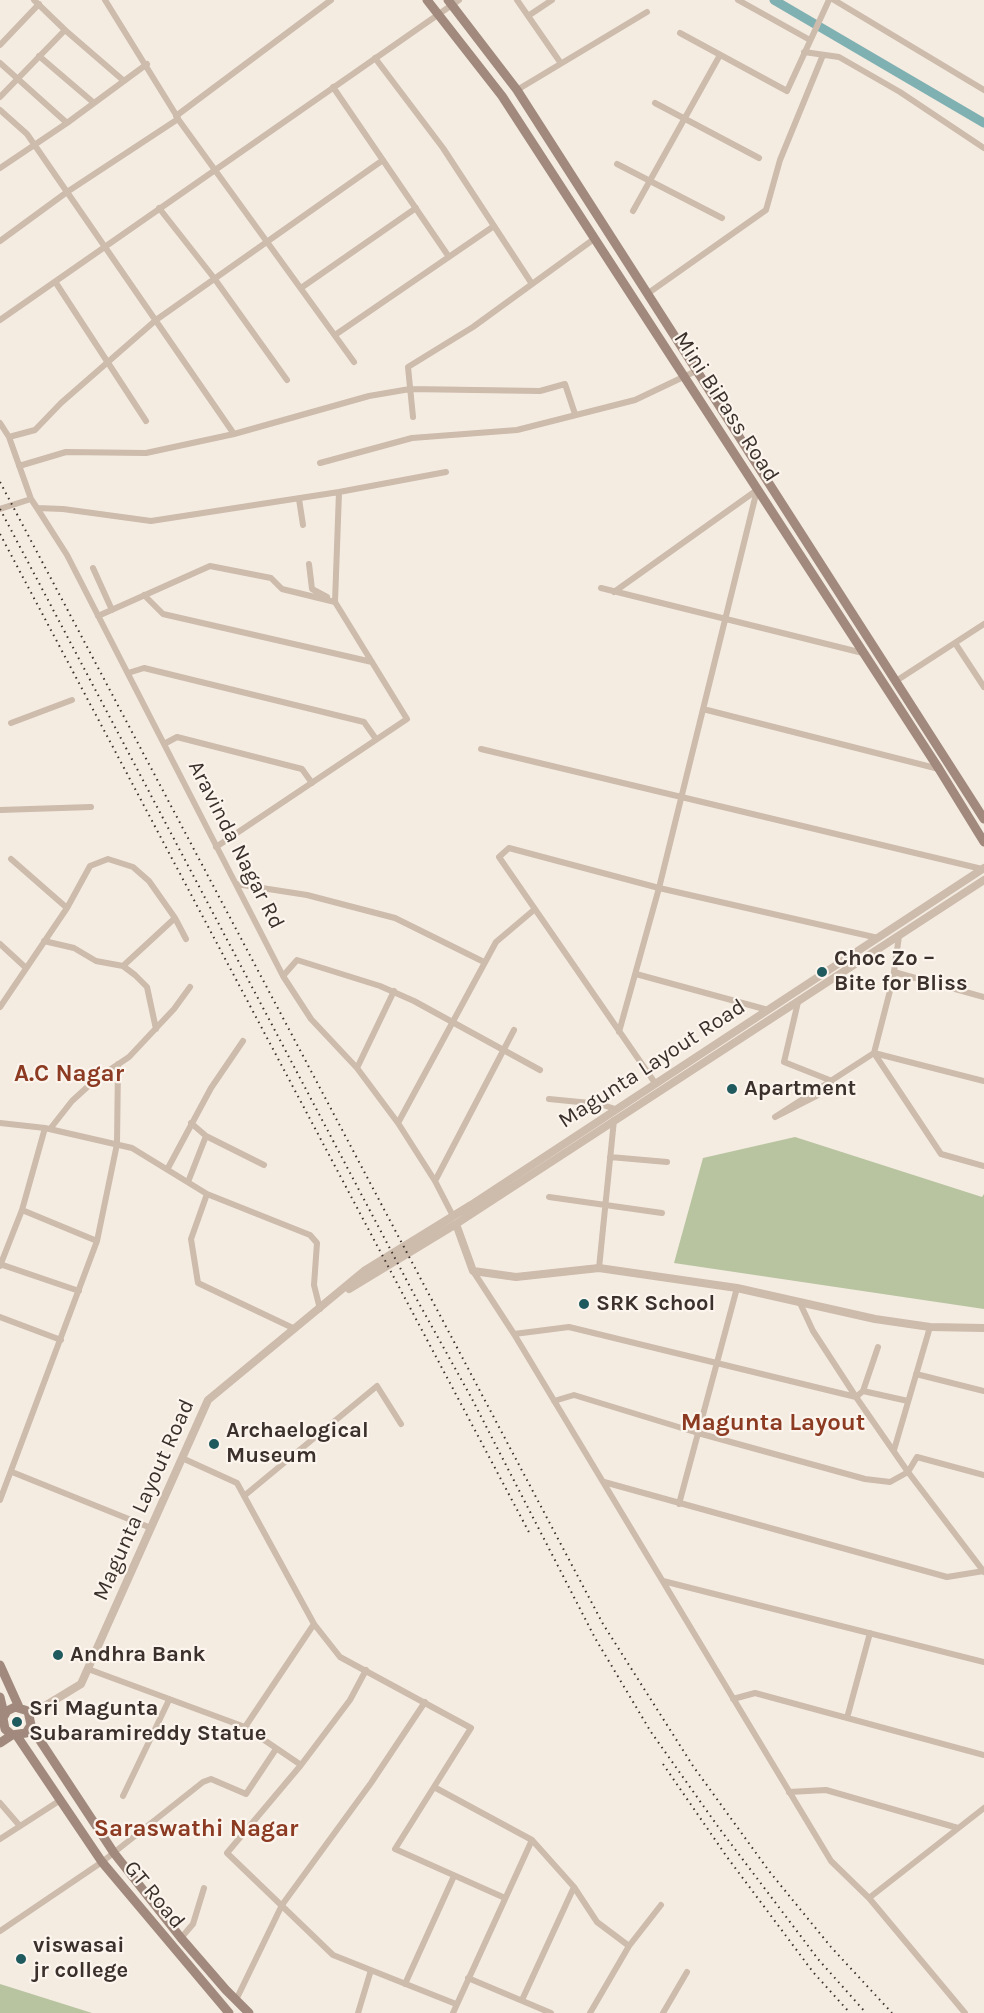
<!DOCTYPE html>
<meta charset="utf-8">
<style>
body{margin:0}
canvas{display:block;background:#f4ebe1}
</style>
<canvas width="984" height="2013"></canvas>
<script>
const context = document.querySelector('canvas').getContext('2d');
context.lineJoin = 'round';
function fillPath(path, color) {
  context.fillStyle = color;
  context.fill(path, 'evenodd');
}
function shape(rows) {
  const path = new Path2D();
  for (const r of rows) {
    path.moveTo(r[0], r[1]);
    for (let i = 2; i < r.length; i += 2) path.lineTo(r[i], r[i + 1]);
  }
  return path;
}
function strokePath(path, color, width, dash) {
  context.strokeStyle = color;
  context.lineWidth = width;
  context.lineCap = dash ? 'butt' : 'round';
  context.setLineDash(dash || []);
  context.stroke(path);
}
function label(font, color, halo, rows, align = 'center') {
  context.font = font + ' Karla,sans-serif';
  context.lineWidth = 4.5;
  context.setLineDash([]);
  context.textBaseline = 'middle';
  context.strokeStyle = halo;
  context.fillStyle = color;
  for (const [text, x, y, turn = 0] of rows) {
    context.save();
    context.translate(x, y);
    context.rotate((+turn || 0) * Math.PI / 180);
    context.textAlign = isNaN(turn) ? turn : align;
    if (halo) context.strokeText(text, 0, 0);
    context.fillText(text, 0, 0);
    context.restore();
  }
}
fillPath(shape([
 [795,1137,982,1197,984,1194,984,1309,674,1263,703,1158],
 [0,1984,92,2013,0,2013]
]), '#b8c4a0');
strokePath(shape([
 [774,0,984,123]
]), '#7fb0b2', 9);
strokePath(shape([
 [34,0,65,30,124,81],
 [105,0,178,118],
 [517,0,560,62],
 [738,0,810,40],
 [834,0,984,90],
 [528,16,552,0],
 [680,33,787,91,829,0],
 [0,45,39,4],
 [804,52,839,57,900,92,984,148],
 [39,56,94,103],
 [375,58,443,148,532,284],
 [0,63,67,123,0,168],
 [333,87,449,257],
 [517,90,647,12],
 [0,97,65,30],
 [655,103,759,158],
 [0,110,27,134,234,434],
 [176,116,331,0],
 [67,123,147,64],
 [617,164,722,218],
 [159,208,214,278,287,380],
 [633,211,720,55],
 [0,241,67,192,178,119,354,362],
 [56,283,146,421],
 [301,288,416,208],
 [647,294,766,210,780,160,823,55],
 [0,320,459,0],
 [335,335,494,226],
 [413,417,408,367,473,327,594,239],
 [0,423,9,437,31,499],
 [9,437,35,430,61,403,156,320,383,160],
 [320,463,412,438,517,430,635,400,696,371],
 [19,466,66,452,146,453,234,434,369,396,410,389,540,391,565,384,575,414],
 [299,499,303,525],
 [37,508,63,509,151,521,339,492,446,472],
 [0,509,31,499,37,508,67,555,283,976,311,1019,357,1068,398,1123,435,1181,453,1216],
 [309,564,312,589,327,597],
 [93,568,112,610],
 [601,588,863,653],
 [614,592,757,490,659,888,619,1032],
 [144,595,163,614,372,662],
 [98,616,210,566,271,578,282,589,335,602],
 [955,643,984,687],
 [128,673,144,668,364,722,376,739],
 [896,681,984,624],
 [703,709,939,769],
 [11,723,72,700],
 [164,744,177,737,302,769,312,783],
 [481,749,982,869],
 [0,810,91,807],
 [216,847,407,719,335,602,339,492],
 [11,859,67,908],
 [236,884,307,895,395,918,484,962],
 [175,918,186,939],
 [899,936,893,979,874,1053,941,1154,984,1166],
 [44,941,74,948,96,961,123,966,135,975,147,987,156,1029],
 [0,944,25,967],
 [894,972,984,997],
 [636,974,768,1010],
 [283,976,297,960,380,986,414,1001,540,1070],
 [798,1002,784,1062,832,1081],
 [0,1007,67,908,90,866,108,859,133,867,149,881,175,918,123,966],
 [357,1068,394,991],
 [655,1083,499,857,509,848,659,888,878,938],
 [818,1095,775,1117,874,1053,984,1081],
 [549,1099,600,1104,615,1109],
 [0,1123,45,1128,132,1148,207,1194,310,1235,317,1243,314,1285,320,1309],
 [191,1123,206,1136,264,1165],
 [398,1123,496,942,535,909],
 [50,1129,72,1101,96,1079,129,1057,174,1009,190,987],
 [610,1157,667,1162],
 [168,1168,211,1088,243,1041],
 [435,1181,514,1030],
 [188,1182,206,1136],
 [207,1194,191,1239,198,1283,295,1329],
 [549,1197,662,1213],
 [22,1210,97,1241],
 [0,1264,79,1291],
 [0,1266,22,1210,45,1128],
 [599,1268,614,1120],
 [473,1271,514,1334,831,1861,869,1898,965,2013],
 [799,1301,813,1331,856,1397,908,1472,984,1572],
 [0,1317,61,1340],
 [514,1334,569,1327,856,1397,863,1391],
 [878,1347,863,1391,908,1401],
 [916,1374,984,1391],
 [554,1401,574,1395,698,1433,865,1479,890,1482,908,1472,917,1457,984,1475],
 [894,1450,930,1327],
 [182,1458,237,1483,314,1624,340,1657,471,1728,395,1849,505,1898],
 [12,1472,151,1528],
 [604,1482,947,1577,984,1571],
 [244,1496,377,1386,401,1424],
 [0,1500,97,1241,117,1144,118,1064],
 [679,1504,737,1288],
 [663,1581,984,1662],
 [88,1669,245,1727,301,1765],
 [366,1670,350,1700,301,1765,227,1853,333,1955,456,2004],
 [733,1699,755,1693,984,1755],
 [847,1718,870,1633],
 [245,1727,314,1624],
 [434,1787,532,1840,574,1887,597,1922,629,1946],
 [789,1792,826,1790,958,1828],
 [123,1796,169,1700],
 [0,1803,19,1825],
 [0,1839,59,1801],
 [869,1898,984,1808],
 [0,1931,102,1862,203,1782,211,1779,246,1794,276,1749],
 [181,1938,193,1924,204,1888],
 [468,1978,551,2013],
 [405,1984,454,1876],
 [236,2000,282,1905,371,1783,425,1702],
 [522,2000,574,1887],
 [358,2013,371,1970],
 [453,2013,532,1840],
 [590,2013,629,1946,661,1905],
 [663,2013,687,1972]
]), '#cdbbac', 6);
strokePath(shape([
 [456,1224,473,1271,516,1277,599,1268,737,1288,875,1319,930,1327,984,1328],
 [349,1289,456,1224,984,880],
 [30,1715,81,1684,208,1400,364,1271,471,1205,984,868]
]), '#cdbbac', 8);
strokePath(shape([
 [427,0,502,96,939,769,984,842],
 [448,0,517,90,984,819],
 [0,1665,19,1707],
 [0,1697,4,1714],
 [31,1725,26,1733,12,1735,5,1729,3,1718,7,1711,15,1707,28,1711,31,1725,39,1739,114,1853,181,1938,226,1990,249,2013],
 [17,1736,102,1862,229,2013],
 [0,1743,12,1735]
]), '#a18a7d', 9);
strokePath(shape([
 [0,482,603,1624,693,1766,769,1871,831,1947,892,2013],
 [0,509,416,1298,471,1397,595,1638,651,1732,719,1828,818,1959,866,2013],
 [0,534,531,1536],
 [663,1764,727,1857,813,1972,850,2013]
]), '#3b302b', 2, [1.5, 4.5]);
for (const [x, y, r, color] of [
 [822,972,6,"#1f5a5e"],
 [732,1089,6,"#1f5a5e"],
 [584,1304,6,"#1f5a5e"],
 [214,1444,6,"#1f5a5e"],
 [58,1655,6,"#1f5a5e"],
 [17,1722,6,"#1f5a5e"],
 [21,1959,6,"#1f5a5e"]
]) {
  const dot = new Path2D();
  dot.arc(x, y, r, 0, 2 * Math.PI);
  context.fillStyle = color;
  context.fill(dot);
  strokePath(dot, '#fbf5ee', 2);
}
label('22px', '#3b302b', '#fbf5ee', [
 ["Mini BiPass Road",726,407,57],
 ["Aravinda Nagar Rd",236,845,63],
 ["Magunta Layout Road",652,1064,-33],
 ["Magunta Layout Road",144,1500,-66],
 ["GT Road",154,1895,50]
]);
label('bold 22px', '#3b302b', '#fbf5ee', [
 ["Choc Zo –",834,959],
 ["Bite for Bliss",834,984],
 ["Apartment",744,1089],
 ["SRK School",596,1304],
 ["Archaelogical",226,1431],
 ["Museum",226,1456],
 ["Andhra Bank",70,1655],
 ["Sri Magunta",29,1709],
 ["Subaramireddy Statue",29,1734],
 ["viswasai",33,1946],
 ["jr college",33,1971]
], 'left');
label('bold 24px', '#8c3b22', '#fbf5ee', [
 ["A.C Nagar",69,1074],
 ["Magunta Layout",773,1423],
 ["Saraswathi Nagar",196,1829]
]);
</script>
